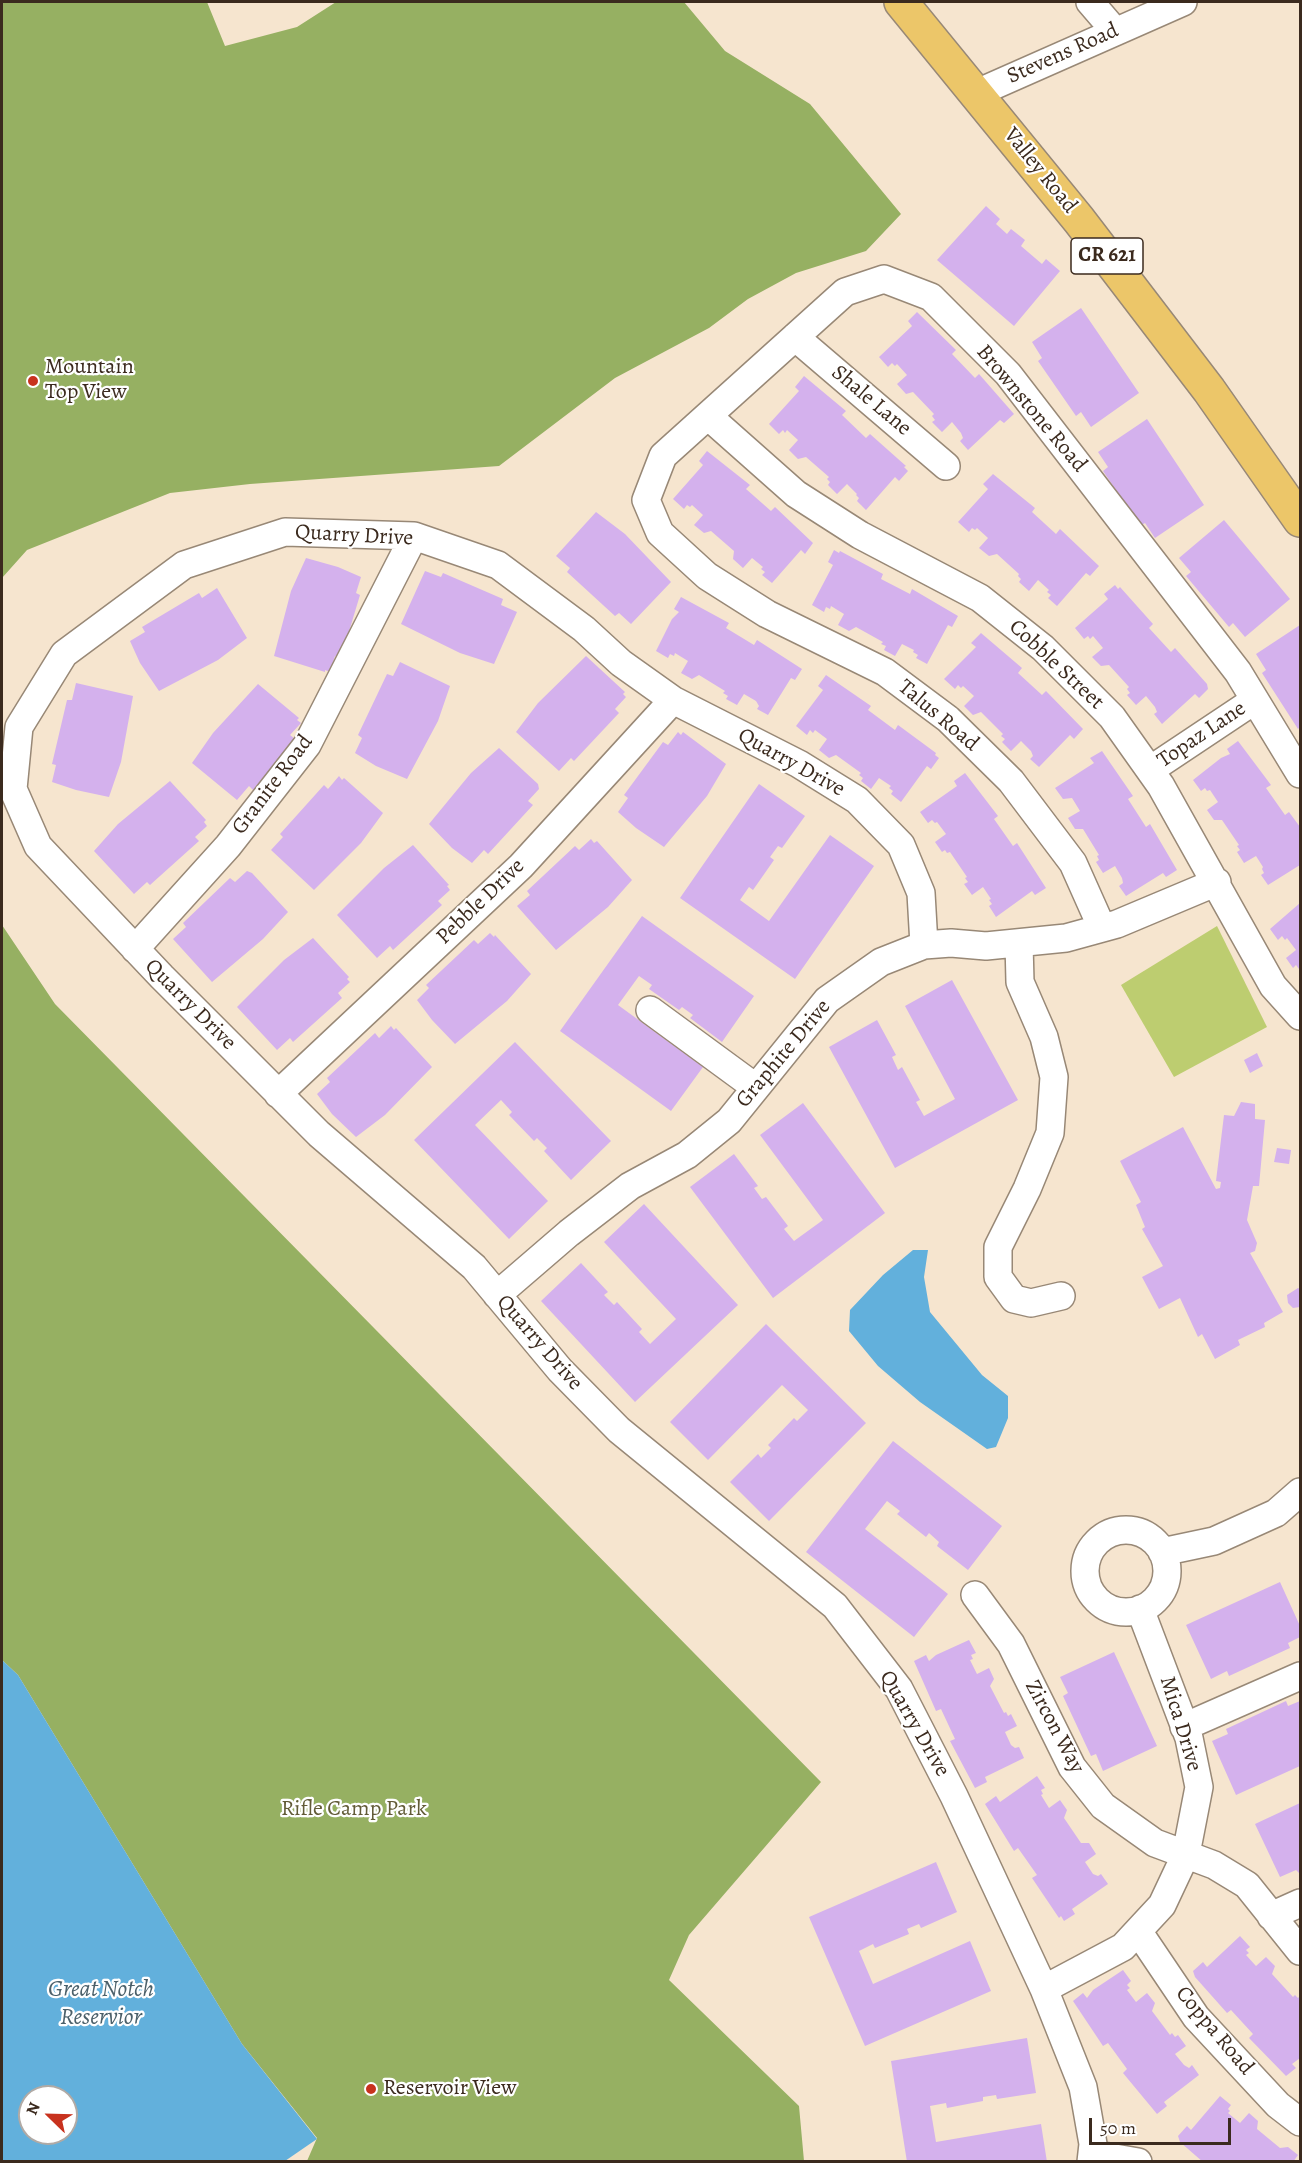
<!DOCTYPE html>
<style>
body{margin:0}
#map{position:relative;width:1302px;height:2163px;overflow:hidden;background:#f6e5cf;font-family:Alegreya,serif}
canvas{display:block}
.frame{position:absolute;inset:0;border:3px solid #3b2a1e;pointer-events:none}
.north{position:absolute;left:18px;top:2085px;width:60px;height:60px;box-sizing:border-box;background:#fff;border:2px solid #b1aaa5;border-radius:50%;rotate:293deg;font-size:16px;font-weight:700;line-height:24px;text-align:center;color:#3b2a1e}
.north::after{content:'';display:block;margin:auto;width:21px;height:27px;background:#c8321e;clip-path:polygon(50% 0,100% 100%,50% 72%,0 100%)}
.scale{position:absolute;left:1089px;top:2118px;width:142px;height:27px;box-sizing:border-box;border:3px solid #3b2a1e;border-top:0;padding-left:8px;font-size:18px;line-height:21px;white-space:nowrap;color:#3b2a1e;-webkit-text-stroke:4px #fff;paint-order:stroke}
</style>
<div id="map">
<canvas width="1302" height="2163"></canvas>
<div class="frame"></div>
<div class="north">N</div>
<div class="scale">50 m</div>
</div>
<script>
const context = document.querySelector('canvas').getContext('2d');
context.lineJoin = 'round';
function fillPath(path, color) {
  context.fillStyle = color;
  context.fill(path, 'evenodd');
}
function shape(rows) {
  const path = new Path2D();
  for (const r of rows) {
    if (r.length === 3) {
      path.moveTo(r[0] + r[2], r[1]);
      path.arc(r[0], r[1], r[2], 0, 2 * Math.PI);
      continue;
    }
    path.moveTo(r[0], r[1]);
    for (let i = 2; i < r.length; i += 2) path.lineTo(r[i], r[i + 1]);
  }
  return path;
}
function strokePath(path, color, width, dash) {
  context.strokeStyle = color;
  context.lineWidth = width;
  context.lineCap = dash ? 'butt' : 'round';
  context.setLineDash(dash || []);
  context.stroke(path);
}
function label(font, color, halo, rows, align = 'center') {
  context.font = font + ' Alegreya,serif';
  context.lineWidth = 4.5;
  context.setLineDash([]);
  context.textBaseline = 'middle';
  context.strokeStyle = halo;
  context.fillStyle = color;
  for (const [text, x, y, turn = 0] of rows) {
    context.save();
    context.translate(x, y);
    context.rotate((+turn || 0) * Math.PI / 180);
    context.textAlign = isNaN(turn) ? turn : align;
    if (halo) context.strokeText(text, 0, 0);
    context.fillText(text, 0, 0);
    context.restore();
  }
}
fillPath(shape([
 [1217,926,1267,1027,1174,1077,1121,985]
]), '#bdcd70');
fillPath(shape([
 [2,2,207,2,225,46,297,27,336,2,684,2,725,51,810,104,901,214,866,251,796,273,748,299,709,328,615,378,499,466,250,484,170,493,27,550,2,578],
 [2,925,55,1004,821,1782,689,1935,669,1980,799,2106,804,2161,307,2161,317,2138,242,2044,18,1675,2,1660]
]), '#96b062');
fillPath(shape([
 [913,1250,928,1250,924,1277,930,1312,982,1375,1008,1396,1008,1418,996,1447,987,1449,920,1402,878,1366,849,1331,850,1310,883,1275],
 [2,1660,18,1675,242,2044,317,2139,285,2161,2,2161],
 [30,2097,66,2097,66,2133,30,2133]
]), '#62b0dc');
fillPath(shape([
 [986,206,1000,219,996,224,1007,234,1011,229,1025,240,1021,246,1042,264,1046,259,1060,271,1014,326,937,260],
 [1081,308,1139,393,1091,427,1081,412,1076,416,1038,361,1042,358,1032,342],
 [917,312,956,350,952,354,975,378,979,374,1014,414,1004,423,1000,420,968,450,960,441,963,438,961,433,952,422,942,432,932,422,935,420,932,416,934,414,913,392,906,394,897,384,907,375,897,364,895,366,892,363,888,367,879,357,912,326,908,321],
 [804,376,846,411,842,415,866,438,870,434,906,466,904,467,908,471,899,481,895,477,866,510,857,501,859,498,856,495,857,494,847,484,837,494,828,485,830,482,827,479,829,477,806,457,798,459,789,450,798,440,787,430,785,433,783,430,779,434,769,424,799,391,795,387],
 [1147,419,1204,505,1155,538,1145,523,1140,526,1103,471,1108,467,1098,452],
 [707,451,750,485,746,489,771,511,775,507,813,543,805,554,801,550,772,583,762,575,765,572,761,569,763,567,752,558,743,568,733,559,734,551,711,531,704,533,694,525,703,515,692,505,690,507,687,505,684,509,673,499,703,465,699,461],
 [993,474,1035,508,1032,512,1056,534,1060,529,1099,566,1090,576,1086,573,1057,606,1048,598,1051,595,1047,592,1049,590,1038,580,1029,591,1019,582,1021,579,1018,576,1019,574,997,554,989,556,979,548,988,538,977,528,975,530,972,528,969,532,958,522,988,489,983,484],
 [596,512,625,534,671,582,631,624,619,613,615,616,567,572,570,568,556,556],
 [1224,520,1290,599,1245,637,1233,623,1229,627,1186,576,1191,572,1179,558],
 [834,550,839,553,840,551,883,574,881,579,910,594,912,589,958,616,952,627,948,625,927,664,916,658,918,655,913,652,914,650,902,644,895,656,884,650,886,646,881,644,883,642,856,627,849,631,838,625,844,614,831,606,830,609,826,607,824,612,812,605,833,565,828,562],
 [306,558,338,567,361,577,356,593,360,595,341,658,335,656,330,672,325,670,325,672,274,656,291,591],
 [425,571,441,577,443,573,503,599,501,605,517,612,494,664,460,653,401,624],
 [1115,585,1118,589,1120,587,1153,624,1149,628,1171,652,1175,648,1207,684,1208,689,1199,698,1195,694,1162,724,1154,714,1157,712,1155,707,1146,696,1136,705,1127,695,1130,693,1127,689,1129,687,1109,665,1101,666,1092,657,1103,648,1093,636,1090,639,1088,636,1084,639,1075,628,1108,599,1104,594],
 [217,588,247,638,218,660,159,691,140,663,130,641,145,632,142,627,199,593,202,598],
 [681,597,729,623,726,628,754,645,757,640,802,669,795,680,791,678,768,715,757,709,759,706,756,701,744,694,737,705,726,699,728,696,723,693,725,691,699,675,692,679,681,673,688,661,675,653,674,656,670,654,668,658,656,651,672,619,679,612,674,609],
 [1300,625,1300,727,1298,729,1262,673,1266,670,1256,654],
 [981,633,1022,668,1018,673,1042,695,1046,691,1083,729,1074,739,1070,735,1039,767,1030,759,1033,756,1031,751,1021,741,1011,751,1002,742,1005,739,1001,736,1003,734,981,712,973,715,964,706,974,696,963,686,961,688,958,685,955,689,944,679,976,647,971,643],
 [586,656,625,692,623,694,626,697,615,709,619,713,574,761,571,758,559,771,516,732,538,703],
 [400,662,450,686,438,721,407,779,376,766,355,753,362,738,358,735,387,674,393,676],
 [826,675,871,706,868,710,895,730,898,725,936,753,935,755,939,758,931,769,927,766,901,802,891,794,893,791,889,788,891,786,879,778,871,789,861,781,863,778,859,775,861,773,836,755,829,758,819,750,827,739,815,730,813,733,810,730,807,735,796,726,823,690,818,686],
 [76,683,133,696,121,762,109,797,76,790,52,782,56,765,52,764,67,700,72,700],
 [258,684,299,718,297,720,301,723,290,735,295,739,253,790,249,786,237,800,192,763,213,733],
 [678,732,681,735,683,732,726,764,707,796,664,847,636,828,618,812,628,798,624,795,663,742,668,745],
 [1238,741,1271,785,1266,788,1285,815,1289,812,1300,827,1300,865,1268,885,1261,875,1264,873,1262,869,1263,867,1256,856,1244,863,1237,852,1240,850,1237,846,1239,845,1222,820,1214,820,1207,810,1218,802,1210,790,1207,791,1205,788,1201,791,1193,780,1221,758,1230,754,1227,749],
 [499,748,538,784,539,789,528,801,533,805,488,854,484,850,472,863,452,848,429,824,471,773],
 [1102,751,1133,796,1128,799,1146,827,1150,824,1177,870,1166,877,1163,873,1126,896,1119,886,1123,883,1122,878,1115,866,1103,873,1096,862,1099,860,1097,856,1099,855,1083,829,1075,829,1068,818,1080,811,1072,798,1063,799,1055,788,1094,763,1090,758],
 [965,773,998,816,994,819,1013,846,1017,843,1046,888,1035,895,1032,891,996,917,989,906,992,904,989,900,991,899,983,887,972,895,964,884,968,882,965,878,967,877,950,852,947,853,945,850,942,852,935,842,946,834,937,822,935,823,932,820,928,823,920,812,957,786,954,781],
 [339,776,342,780,344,778,383,813,361,843,314,890,271,850,283,837,280,834,324,785,328,789],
 [170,781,206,820,204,822,207,826,195,837,199,841,150,885,147,882,134,894,94,851,118,824],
 [759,784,805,816,782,848,778,846,770,857,774,860,753,890,749,887,740,900,769,921,830,835,874,866,795,979,680,898],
 [591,839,594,843,597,841,632,880,608,907,556,950,517,906,530,895,527,891,575,846,579,850],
 [413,845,449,885,447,886,450,890,438,901,442,905,393,950,390,946,377,958,337,915,384,868],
 [247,871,252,873,288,912,263,939,212,982,173,939,186,927,183,923,230,878,235,882],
 [1300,903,1300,967,1299,969,1296,965,1293,968,1286,958,1296,950,1287,938,1285,940,1282,936,1278,940,1270,929],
 [642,916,754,996,722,1042,690,1018,693,1015,682,1007,679,1010,649,989,652,985,639,976,618,1005,703,1067,671,1111,560,1031],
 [490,933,494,937,495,935,531,974,507,1001,455,1044,432,1020,417,1000,429,988,426,985,474,940,478,944],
 [313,938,349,977,347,979,350,982,338,993,342,998,293,1042,290,1038,277,1050,237,1007,284,960],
 [952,980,1018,1100,895,1168,829,1047,877,1020,896,1055,892,1057,898,1070,902,1067,920,1100,916,1102,924,1116,955,1099,905,1006],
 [391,1026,394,1030,396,1028,432,1067,385,1115,356,1137,332,1114,317,1094,330,1082,327,1078,375,1033,379,1038],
 [515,1042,611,1141,571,1180,544,1151,547,1148,537,1138,534,1141,509,1115,512,1112,501,1100,475,1125,548,1201,509,1239,414,1140],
 [1257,1053,1263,1066,1250,1073,1244,1060],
 [1241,1102,1255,1104,1255,1119,1265,1120,1259,1186,1253,1186,1247,1220,1257,1243,1255,1251,1250,1253,1283,1312,1264,1323,1265,1327,1238,1340,1240,1345,1215,1359,1202,1334,1198,1337,1180,1298,1159,1309,1142,1277,1163,1266,1142,1229,1145,1227,1136,1205,1141,1202,1120,1161,1183,1127,1216,1189,1220,1188,1221,1182,1216,1181,1224,1115,1234,1116],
 [803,1103,885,1213,773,1298,690,1187,734,1154,758,1186,754,1188,762,1199,766,1197,788,1226,784,1229,794,1241,823,1220,760,1135],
 [1277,1148,1291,1150,1289,1164,1274,1162],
 [644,1204,738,1305,635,1402,541,1301,581,1263,608,1292,604,1295,614,1305,617,1302,642,1329,639,1332,650,1344,676,1319,604,1242],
 [1298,1288,1300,1289,1300,1307,1293,1308,1288,1303,1287,1295],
 [766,1324,866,1423,769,1521,730,1482,758,1454,761,1458,771,1448,768,1445,794,1418,797,1421,808,1410,782,1385,708,1460,670,1422],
 [893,1441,1002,1526,968,1570,937,1546,939,1542,929,1533,926,1537,897,1514,900,1511,887,1501,865,1529,948,1594,914,1637,806,1552],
 [1280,1582,1300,1626,1300,1637,1288,1643,1290,1648,1229,1676,1227,1671,1211,1679,1186,1625],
 [969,1640,976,1653,971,1655,973,1659,970,1660,977,1674,989,1668,994,1679,990,1686,1004,1713,1006,1712,1008,1716,1011,1714,1017,1726,1005,1732,1011,1745,1015,1748,1019,1747,1024,1758,985,1777,987,1782,975,1788,950,1741,955,1739,941,1709,936,1711,914,1661,926,1655,929,1661,936,1655],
 [1114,1652,1157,1746,1103,1771,1096,1754,1091,1756,1063,1696,1068,1693,1060,1677],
 [1286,1701,1288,1706,1300,1701,1300,1766,1236,1795,1212,1741,1228,1734,1226,1729],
 [1037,1776,1045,1788,1041,1790,1043,1794,1041,1795,1049,1808,1060,1800,1067,1810,1064,1818,1081,1843,1089,1843,1096,1854,1085,1862,1093,1874,1098,1876,1101,1874,1108,1884,1072,1909,1075,1914,1064,1921,1061,1916,1059,1918,1032,1878,1037,1875,1018,1848,1014,1851,985,1804,996,1796,1000,1802],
 [1300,1803,1300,1874,1296,1870,1280,1877,1255,1824],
 [936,1862,957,1912,921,1928,919,1924,907,1929,909,1934,875,1948,873,1944,859,1951,873,1984,970,1941,991,1991,865,2046,809,1917],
 [1240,1936,1250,1947,1246,1950,1249,1953,1246,1955,1256,1966,1266,1957,1275,1966,1272,1974,1293,1997,1295,1995,1298,1998,1300,1996,1300,2058,1292,2064,1296,2068,1286,2076,1249,2038,1253,2034,1231,2010,1227,2013,1195,1977,1193,1971,1203,1962,1207,1967],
 [1123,1970,1131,1981,1127,1985,1130,1988,1127,1990,1136,2002,1147,1993,1155,2003,1152,2011,1170,2035,1172,2033,1175,2037,1178,2035,1186,2046,1175,2054,1184,2065,1189,2068,1192,2065,1199,2075,1164,2102,1167,2106,1157,2114,1123,2073,1127,2069,1108,2043,1103,2046,1073,2001,1083,1993,1087,1998,1093,1990],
 [1027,2038,1036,2093,997,2099,996,2095,983,2097,983,2101,947,2108,946,2103,930,2106,936,2142,1041,2124,1047,2162,907,2162,891,2061],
 [1220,2096,1231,2105,1228,2109,1230,2111,1228,2113,1240,2123,1249,2113,1258,2121,1257,2129,1280,2148,1288,2147,1298,2155,1293,2162,1203,2162,1180,2142,1178,2136,1187,2126,1191,2130]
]), '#d4b1ed');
const minor = shape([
 [1090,2,1114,30],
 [977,93,1183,2],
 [795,337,946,466],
 [708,416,796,494,860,535,980,598,1043,648,1112,717,1161,786,1273,986,1300,1016],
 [1150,770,1255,700],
 [1102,928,1073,863,1011,781,948,719,885,672,767,614,707,576,660,533,646,500,663,456,845,292,884,279,931,297,1008,374,1238,672,1300,774],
 [1019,943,1020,982,1044,1037,1054,1077,1050,1133,1027,1189,998,1247,998,1277,1014,1299,1031,1303,1061,1296],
 [924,945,921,893,901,845,857,800,799,764,673,700,621,663,584,629,498,565,414,536,285,532,184,565,64,654,19,727,13,789,38,846,162,977,319,1134,474,1267,560,1370,619,1430,835,1606,899,1689,954,1796,1044,1989,1083,2087,1093,2144,1091,2162],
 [135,949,228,846,307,745,414,536],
 [650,1010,755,1087],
 [278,1094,521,866,673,700],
 [497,1295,569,1233,630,1186,687,1155,729,1121,827,1000,881,962,924,945,951,943,986,946,1066,938,1117,924,1217,882],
 [1126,1571,41],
 [1162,1552,1214,1541,1276,1513,1300,1492],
 [975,1595,1011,1644,1072,1767,1103,1806,1155,1843,1214,1865,1247,1885,1300,1951],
 [1184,1727,1300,1676],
 [1271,1916,1300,1903],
 [1138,1931,1196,2017,1278,2105,1300,2122],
 [1044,1989,1123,1947,1162,1905,1186,1854,1199,1787,1189,1738,1140,1609],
 [1092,2154,1138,2162]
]);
const major = shape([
 [901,2,1079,220,1209,390,1300,520]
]);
strokePath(minor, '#988876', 30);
strokePath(major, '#988876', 36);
strokePath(minor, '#fff', 27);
strokePath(major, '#ecc669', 33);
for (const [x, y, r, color] of [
 [33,381,6,"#c8321e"],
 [371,2089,6,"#c8321e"]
]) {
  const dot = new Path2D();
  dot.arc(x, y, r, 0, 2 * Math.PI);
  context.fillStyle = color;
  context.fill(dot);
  strokePath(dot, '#fff', 2);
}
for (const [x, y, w] of [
 [1107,256,72]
]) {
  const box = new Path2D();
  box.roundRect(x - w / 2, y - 18, w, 36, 4.5);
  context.fillStyle = '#fff';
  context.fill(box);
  strokePath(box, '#3b2a1e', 1.5);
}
label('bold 21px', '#3b2a1e', null, [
 ["CR 621",1107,256]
]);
label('22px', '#3b2a1e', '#fff', [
 ["Stevens Road",1063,54,-24],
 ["Valley Road",1040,171,51],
 ["Shale Lane",871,401,40],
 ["Brownstone Road",1031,409,50],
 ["Quarry Drive",354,536,3],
 ["Cobble Street",1056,665,43],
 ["Talus Road",938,716,40],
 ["Topaz Lane",1202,735,-34],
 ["Quarry Drive",791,763,29],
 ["Granite Road",273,785,-53],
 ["Pebble Drive",481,902,-44],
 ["Quarry Drive",190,1005,45],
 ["Graphite Drive",784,1054,-50],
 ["Quarry Drive",539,1343,49],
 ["Quarry Drive",914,1724,60],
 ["Mica Drive",1180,1724,73],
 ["Zircon Way",1054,1727,62],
 ["Coppa Road",1214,2031,50]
]);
label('22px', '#3b2a1e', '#fff', [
 ["Mountain",45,368],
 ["Top View",45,393],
 ["Reservoir View",383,2089]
], 'left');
label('22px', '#625b37', '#fff', [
 ["Rifle Camp Park",354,1810]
]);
label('italic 24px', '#4b606a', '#fff', [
 ["Great Notch",101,1990],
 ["Reservior",101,2018]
]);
</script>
